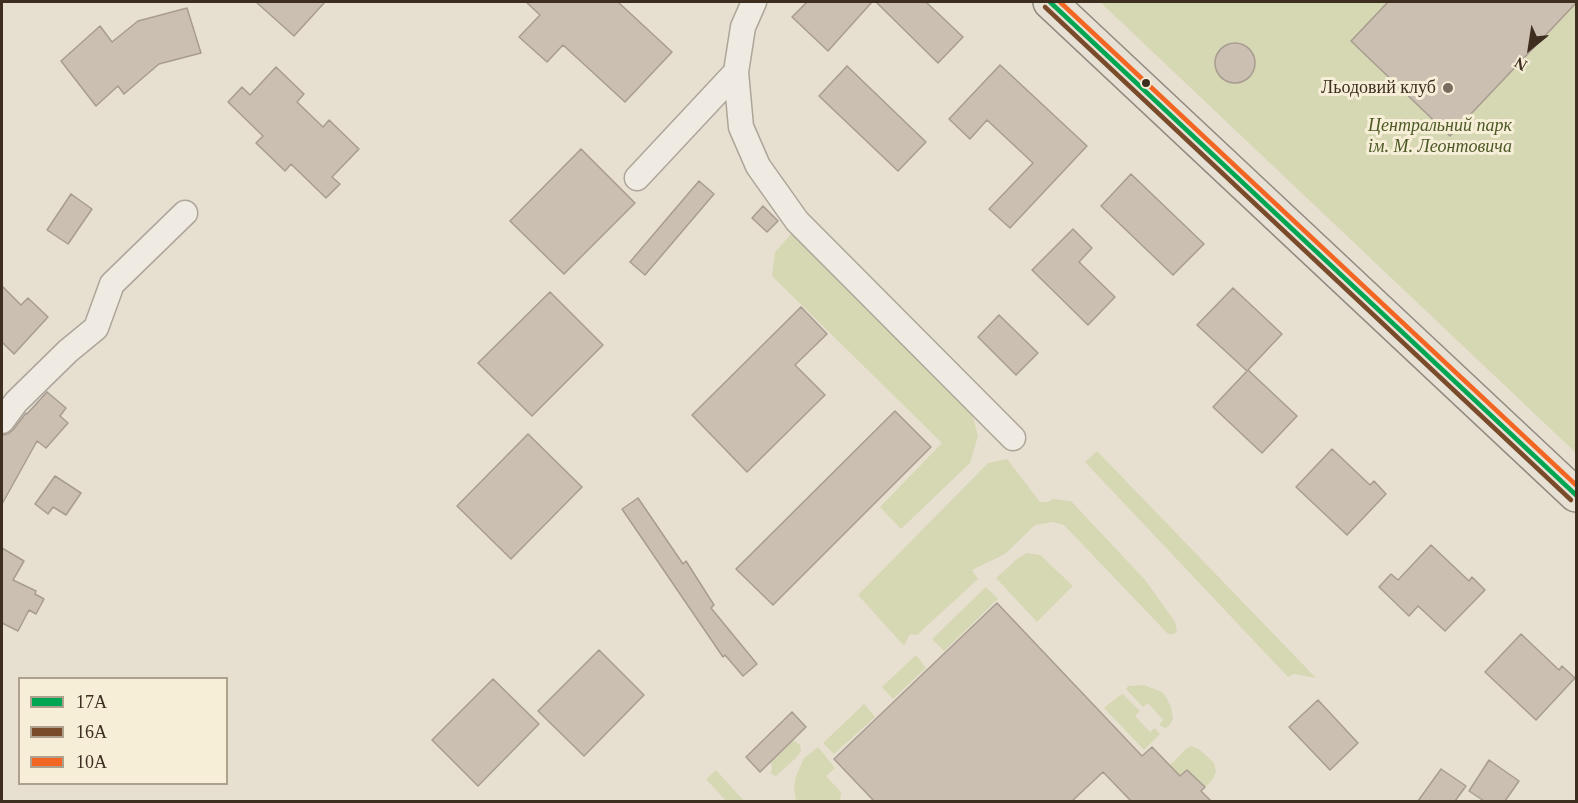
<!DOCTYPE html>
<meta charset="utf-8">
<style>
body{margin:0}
#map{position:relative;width:1578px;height:803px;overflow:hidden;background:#e7e0d1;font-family:Georgia,serif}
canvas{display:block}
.frame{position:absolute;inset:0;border:3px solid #3d2e20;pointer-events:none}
.legend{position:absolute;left:18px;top:677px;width:210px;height:108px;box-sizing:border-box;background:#f7eed8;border:2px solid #ada18e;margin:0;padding:8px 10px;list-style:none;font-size:18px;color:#3d2e20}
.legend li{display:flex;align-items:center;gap:12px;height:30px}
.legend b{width:30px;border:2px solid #ada18e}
.north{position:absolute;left:1500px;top:18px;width:60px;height:60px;-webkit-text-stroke:4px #f7eed8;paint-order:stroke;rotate:210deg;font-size:16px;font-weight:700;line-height:24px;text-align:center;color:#3d2e20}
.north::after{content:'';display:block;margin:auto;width:21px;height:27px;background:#3d2e20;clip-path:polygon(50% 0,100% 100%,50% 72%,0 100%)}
</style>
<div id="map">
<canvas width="1578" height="803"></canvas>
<div class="frame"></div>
<ul class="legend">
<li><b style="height:8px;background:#00a651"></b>17А</li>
<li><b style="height:8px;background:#7a4b2a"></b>16А</li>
<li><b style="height:8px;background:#f26522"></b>10А</li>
</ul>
<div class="north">N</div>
</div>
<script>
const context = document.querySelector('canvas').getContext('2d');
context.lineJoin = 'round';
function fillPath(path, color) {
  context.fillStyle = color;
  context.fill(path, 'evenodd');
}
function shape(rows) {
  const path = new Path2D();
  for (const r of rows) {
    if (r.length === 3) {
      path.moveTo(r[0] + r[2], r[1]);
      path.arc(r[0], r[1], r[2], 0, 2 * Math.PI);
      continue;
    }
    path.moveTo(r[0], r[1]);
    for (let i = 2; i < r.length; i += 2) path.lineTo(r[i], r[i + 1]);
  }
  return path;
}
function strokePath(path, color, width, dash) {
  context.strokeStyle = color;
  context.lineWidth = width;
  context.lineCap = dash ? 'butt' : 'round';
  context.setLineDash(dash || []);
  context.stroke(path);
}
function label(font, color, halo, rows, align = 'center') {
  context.font = font + ' Georgia,serif';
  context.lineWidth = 6;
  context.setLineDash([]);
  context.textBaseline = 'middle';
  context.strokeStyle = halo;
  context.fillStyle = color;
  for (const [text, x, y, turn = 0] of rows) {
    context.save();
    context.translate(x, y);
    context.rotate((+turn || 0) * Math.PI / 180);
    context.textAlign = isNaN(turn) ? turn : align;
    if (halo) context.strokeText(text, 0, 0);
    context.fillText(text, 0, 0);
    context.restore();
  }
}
fillPath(shape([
 [1100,2,1576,2,1576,453],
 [792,233,973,417,978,436,970,463,901,529,880,507,942,443,772,276,775,252],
 [1097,451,1316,678,1294,674,1288,677,1085,462],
 [1007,459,1040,502,1048,502,1053,499,1071,501,1146,581,1175,622,1177,632,1173,634,1168,634,1064,525,1053,522,1035,525,1005,554,972,570,978,579,917,635,910,634,904,646,858,595,988,463],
 [1027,553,1040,555,1073,586,1037,622,996,578,1017,559],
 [986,587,998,599,944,651,932,639],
 [916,655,926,668,893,699,882,687],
 [1144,685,1162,692,1167,699,1171,707,1173,719,1169,726,1165,728,1159,725,1163,720,1148,703,1143,707,1126,689,1128,686],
 [1123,694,1140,711,1135,716,1150,732,1155,728,1160,734,1144,750,1104,708,1120,695],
 [864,704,875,717,834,754,823,743],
 [793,740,800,745,801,751,796,758,776,776,770,773,772,770,771,761],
 [1192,746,1200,750,1214,763,1216,772,1212,780,1205,787,1187,770,1178,779,1164,771,1187,748],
 [818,747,835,768,826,776,841,792,840,801,796,801,794,787,796,776,804,758],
 [716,770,744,801,726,801,706,779]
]), '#d6d7b3');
const building = shape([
 [256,2,325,2,294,36,256,2],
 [526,2,618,2,672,52,625,102,563,45,547,62,519,37,540,15,526,2],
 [807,2,872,2,828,51,792,17,807,2],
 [876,2,926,2,963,37,938,63,876,2],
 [1388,2,1576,2,1576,3,1450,136,1351,41,1388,2],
 [187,8,201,53,159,64,124,94,118,86,96,106,61,61,100,26,112,42,138,21,187,8],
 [1235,63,20],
 [1000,65,1087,146,1010,228,989,209,1033,163,987,120,970,139,949,119,1000,65],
 [847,66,926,142,898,171,819,96,847,66],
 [276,67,304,94,297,102,323,127,329,120,359,149,332,177,340,184,326,198,291,164,285,171,256,143,263,136,228,102,242,87,250,95,276,67],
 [581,149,635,203,564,274,510,221,581,149],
 [1131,174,1204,244,1173,275,1101,206,1131,174],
 [699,181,714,194,645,275,630,262,699,181],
 [71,194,92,209,68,244,47,230,71,194],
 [763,206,778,221,767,232,752,218,763,206],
 [1073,229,1092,248,1079,262,1115,297,1088,325,1032,270,1073,229],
 [2,286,21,305,28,298,48,317,14,354,2,342,2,286],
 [1233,288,1282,334,1248,370,1297,416,1262,453,1213,407,1247,371,1197,325,1233,288],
 [550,292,603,345,532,416,478,363,550,292],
 [801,307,827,334,795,365,825,395,747,472,692,415,801,307],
 [999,315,1038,353,1016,375,978,337,999,315],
 [47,392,66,408,60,416,68,423,46,448,37,441,2,504,2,435,8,434,13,430,26,413,27,414,47,392],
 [895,411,931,447,773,605,736,569,895,411],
 [528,434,582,487,511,559,457,506,528,434],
 [1332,449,1370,485,1374,481,1386,494,1347,535,1296,487,1332,449],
 [55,476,81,493,66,515,53,507,48,514,35,504,55,476],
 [638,498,683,564,686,561,714,605,711,608,757,664,743,676,725,655,723,657,622,509,638,498],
 [1431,545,1469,581,1472,577,1485,590,1445,631,1418,606,1409,616,1379,587,1391,574,1398,580,1431,545],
 [2,548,24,561,13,580,36,591,35,594,44,599,36,614,29,610,18,631,2,623,2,548],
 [997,603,1142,756,1152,747,1180,776,1187,770,1205,787,1201,791,1211,801,1131,801,1103,772,1072,801,874,801,834,759,997,603],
 [1521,634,1559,670,1562,666,1575,678,1536,720,1485,672,1521,634],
 [599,650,644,695,584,756,538,711,599,650],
 [493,679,539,724,478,786,432,740,493,679],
 [1318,700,1358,743,1330,770,1289,727,1318,700],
 [792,712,806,727,760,772,746,757,792,712],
 [1489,760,1519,781,1505,801,1484,801,1469,791,1489,760],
 [1441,769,1466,786,1455,801,1418,801,1441,769]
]);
fillPath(building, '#cbbfb2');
strokePath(building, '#a89c90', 1.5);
const minor = shape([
 [754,2,743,27,736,72,741,127,758,166,797,221,1013,438],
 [637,178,736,72],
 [2,421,16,402,68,351,96,328,112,284,185,213]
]);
const primary = shape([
 [1050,2,1576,495]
]);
strokePath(minor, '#ada599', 27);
strokePath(primary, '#928b80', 36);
strokePath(minor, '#efebe3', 24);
strokePath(primary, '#e6e1d4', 33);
strokePath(shape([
 [1050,2,1576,495]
]), '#00a651', 4.5);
strokePath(shape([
 [1045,7,1571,500]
]), '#7a4b2a', 4.5);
strokePath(shape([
 [1060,2,1576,485]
]), '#f26522', 4.5);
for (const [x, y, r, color] of [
 [1146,83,5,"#3d2e20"],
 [1448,88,6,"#786c5e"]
]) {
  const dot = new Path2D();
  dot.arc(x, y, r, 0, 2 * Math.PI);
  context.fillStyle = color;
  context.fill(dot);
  strokePath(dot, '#f7eed8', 2);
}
label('18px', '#3d2e20', '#f7eed8', [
 ["Льодовий клуб",1436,88]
], 'right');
label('italic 18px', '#4d5a26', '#f7eed8', [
 ["Центральний парк",1440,126],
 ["ім. М. Леонтовича",1440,147]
]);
</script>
